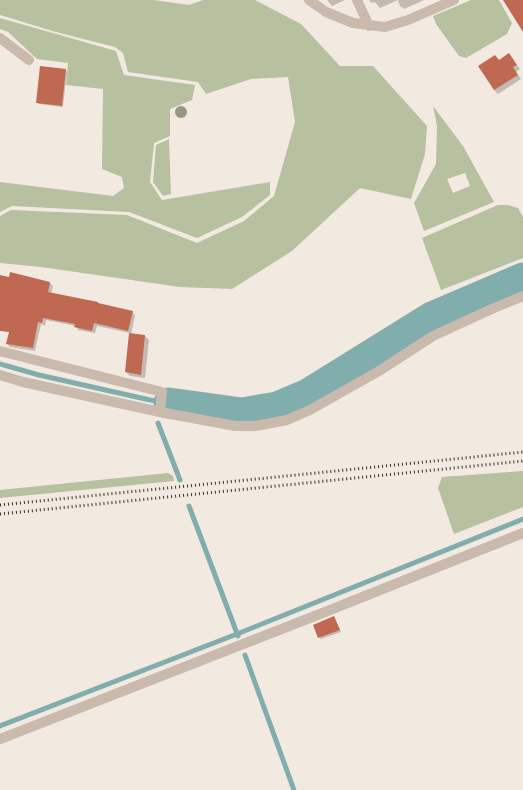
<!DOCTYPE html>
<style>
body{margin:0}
canvas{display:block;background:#f2e9e0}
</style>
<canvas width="523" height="790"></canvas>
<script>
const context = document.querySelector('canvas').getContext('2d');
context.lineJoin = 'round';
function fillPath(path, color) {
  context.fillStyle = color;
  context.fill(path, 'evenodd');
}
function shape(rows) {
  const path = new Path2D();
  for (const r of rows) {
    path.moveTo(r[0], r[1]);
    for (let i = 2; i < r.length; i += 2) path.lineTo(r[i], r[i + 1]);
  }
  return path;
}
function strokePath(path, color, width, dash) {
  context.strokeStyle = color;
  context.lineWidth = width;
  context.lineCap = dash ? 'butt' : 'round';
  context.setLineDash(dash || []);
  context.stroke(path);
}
fillPath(shape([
 [0,0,153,0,189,5,203,0,255,0,301,24,340,66,373,66,427,126,425,154,411,199,360,188,292,251,232,289,180,287,41,267,0,263,0,216,11,210,127,215,197,243,244,221,274,196,295,122,288,77,251,79,206,94,198,82,128,72,123,53,115,47,56,32,0,15],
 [471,0,499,0,512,23,507,34,466,58,459,56,436,24,433,16],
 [0,18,116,51,124,75,195,85,192,100,170,109,170,136,154,143,150,182,162,200,270,182,270,195,242,217,197,238,129,212,12,206,0,212,0,182,113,196,124,188,122,177,102,169,103,89,66,85,68,63,37,59,8,32,0,29],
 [433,106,463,146,494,202,424,231,414,203,436,164,437,126],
 [465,173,470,186,453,193,447,179],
 [169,139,171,194,163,196,153,182,156,145],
 [498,205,508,205,518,208,523,217,523,258,441,290,422,238],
 [523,471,523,507,454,534,438,488,442,477],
 [168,473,173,476,174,481,0,498,0,490]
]), '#b7c0a1');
fillPath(shape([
 [327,0,345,0,332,6],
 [369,0,398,0,380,8,375,2,372,3],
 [398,0,424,0,404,9,400,6],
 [509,55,520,69,516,72,521,79,498,94,494,90,499,61],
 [65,70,67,71,63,107,39,104,37,102],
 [11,273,50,283,53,286,51,294,98,303,100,304,132,312,135,315,131,335,145,336,149,340,145,378,130,376,126,372,130,333,97,326,95,333,78,330,76,326,46,320,45,326,41,324,35,351,10,347,7,344,12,323,0,313,0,276,10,278],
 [334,617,341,632,321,639,319,637]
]), '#0003');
strokePath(shape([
 [0,364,39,375,150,400,169,403],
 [158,423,180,480],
 [189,506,238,636],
 [245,655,294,790],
 [0,726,237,634,523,519]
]), '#81adad', 5);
strokePath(shape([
 [169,403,242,413,277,407,308,394,432,317,523,278]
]), '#81adad', 31);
fillPath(shape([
 [503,0,523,0,523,32],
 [509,53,517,65,513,67,518,75,494,90,478,66,495,55,499,60],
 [40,66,66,69,62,106,36,103],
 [10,272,50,282,48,292,98,302,98,303,133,311,128,331,94,323,92,331,74,327,75,324,43,318,42,323,38,322,33,348,6,344,9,332,0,331,0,275,9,277],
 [129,333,145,335,141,375,125,372],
 [334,616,340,630,318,638,313,625]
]), '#bf6952');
strokePath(shape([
 [309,0,326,12,353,23,385,27,408,20,454,0],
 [357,0,369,26],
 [0,38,29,60],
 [0,351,162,392,160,412],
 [0,375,23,382,160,412,235,426,256,426,287,420,310,410,379,371,433,336,494,308,523,296],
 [0,739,320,614,523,533]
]), '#cab9ad', 10);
strokePath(shape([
 [0,505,523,452],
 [0,514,523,461]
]), '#382f2b', 3, [1, 3]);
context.fillStyle = '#95987f';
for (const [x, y] of [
 [181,112]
]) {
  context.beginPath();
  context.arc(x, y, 6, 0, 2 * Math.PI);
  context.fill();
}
</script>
